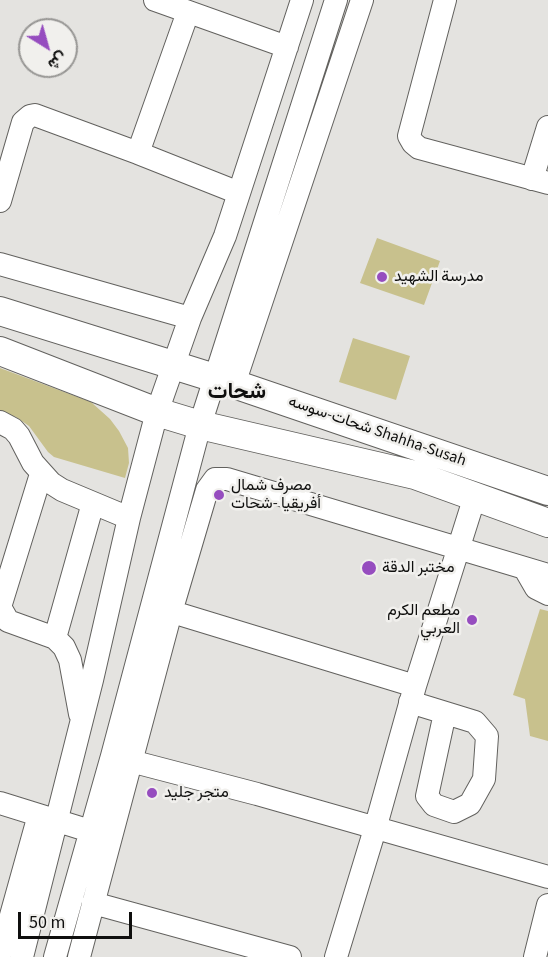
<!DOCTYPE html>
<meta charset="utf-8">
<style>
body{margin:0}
#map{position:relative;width:548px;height:957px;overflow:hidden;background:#e4e3e0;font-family:"Source Sans 3",Vazirmatn,sans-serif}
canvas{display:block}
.north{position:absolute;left:18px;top:18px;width:60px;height:60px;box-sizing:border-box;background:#f1f0ed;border:2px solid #979694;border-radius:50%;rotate:143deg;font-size:16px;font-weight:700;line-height:24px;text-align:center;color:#0f0f0e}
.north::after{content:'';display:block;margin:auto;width:21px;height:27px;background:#964dbf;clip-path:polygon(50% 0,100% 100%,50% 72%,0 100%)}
.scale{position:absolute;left:18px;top:912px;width:114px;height:27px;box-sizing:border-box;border:3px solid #0f0f0e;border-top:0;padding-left:8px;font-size:18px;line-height:21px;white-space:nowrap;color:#0f0f0e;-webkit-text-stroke:4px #f1f0ed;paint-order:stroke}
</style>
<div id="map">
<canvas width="548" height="957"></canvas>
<div class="north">ش</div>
<div class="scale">50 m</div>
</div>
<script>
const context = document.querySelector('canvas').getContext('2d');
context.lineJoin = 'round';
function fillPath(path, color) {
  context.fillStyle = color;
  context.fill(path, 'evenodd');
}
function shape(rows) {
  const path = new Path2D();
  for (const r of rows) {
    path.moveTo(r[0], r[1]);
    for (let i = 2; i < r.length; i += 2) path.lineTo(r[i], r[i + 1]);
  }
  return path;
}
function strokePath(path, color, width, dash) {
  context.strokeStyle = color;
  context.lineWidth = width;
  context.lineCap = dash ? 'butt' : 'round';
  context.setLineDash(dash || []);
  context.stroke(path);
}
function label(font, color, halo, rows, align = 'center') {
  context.font = font + ' "Source Sans 3",Vazirmatn,sans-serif';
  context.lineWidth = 5;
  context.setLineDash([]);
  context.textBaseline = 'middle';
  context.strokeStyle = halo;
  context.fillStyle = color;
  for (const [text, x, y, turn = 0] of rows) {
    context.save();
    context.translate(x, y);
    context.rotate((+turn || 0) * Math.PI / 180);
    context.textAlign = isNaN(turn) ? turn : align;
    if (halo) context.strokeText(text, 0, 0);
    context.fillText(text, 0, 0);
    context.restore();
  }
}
fillPath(shape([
 [377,238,440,261,424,305,360,283],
 [353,338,410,356,396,400,339,382],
 [0,368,91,402,110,419,119,431,128,448,129,463,125,478,54,457,48,452,29,426,16,417,0,412],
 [540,609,548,611,548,741,530,736,525,699,513,695]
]), '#c8c18d');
const minor = shape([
 [155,0,287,47],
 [445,0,409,136,413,143,419,148,548,183],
 [138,153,188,12],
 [532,179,548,127],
 [0,201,23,122,30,116,35,115,138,153,239,193],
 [0,264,190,318],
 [234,384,362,0],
 [0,422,13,429,19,436,33,463,51,483,62,490,129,518],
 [525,569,536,588,548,594],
 [0,607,8,621,55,638,64,647,70,660,80,714],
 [0,607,41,474],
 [156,607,415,686],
 [55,638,93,503],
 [410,702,475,722,487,736,484,779,470,804,454,812,434,805,427,796,445,713],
 [119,758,257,794,548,877],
 [0,803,90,831],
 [93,903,290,957],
 [0,955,39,815],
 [22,957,92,680,129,518,157,412,190,318,225,236,302,0],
 [55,957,112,756,200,425,336,0],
 [79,957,171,612,207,490,215,479,227,479,548,575],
 [336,957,375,829,415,686,475,496],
 [535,957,548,905]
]);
const major = shape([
 [0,311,234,384,548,491],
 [0,351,157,412,200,425,415,475,548,523]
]);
strokePath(minor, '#62615e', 24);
strokePath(major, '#62615e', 30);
strokePath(minor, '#fff', 22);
strokePath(major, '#fff', 28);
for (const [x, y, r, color] of [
 [382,277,6,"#964dbf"],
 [219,495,6,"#964dbf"],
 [369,568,8,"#964dbf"],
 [472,620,6,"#964dbf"],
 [152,793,6,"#964dbf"]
]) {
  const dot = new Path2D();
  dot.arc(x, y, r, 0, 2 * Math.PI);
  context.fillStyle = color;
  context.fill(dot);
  strokePath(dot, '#f1f0ed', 2);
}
label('16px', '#0f0f0e', '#f1f0ed', [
 ["مدرسة الشهيد",394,277],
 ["مصرف شمال",231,486],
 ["أفريقيا -شحات",231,504],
 ["مختبر الدقة",382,568],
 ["مطعم الكرم",460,611,"right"],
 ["العربي",460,629,"right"],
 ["متجر جليد",164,793]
], 'left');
label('16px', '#0f0f0e', '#f1f0ed', [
 ["شحات-سوسه Shahha-Susah",377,432,19]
]);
label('bold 22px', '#0f0f0e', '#f1f0ed', [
 ["شحات",237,393]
]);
</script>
